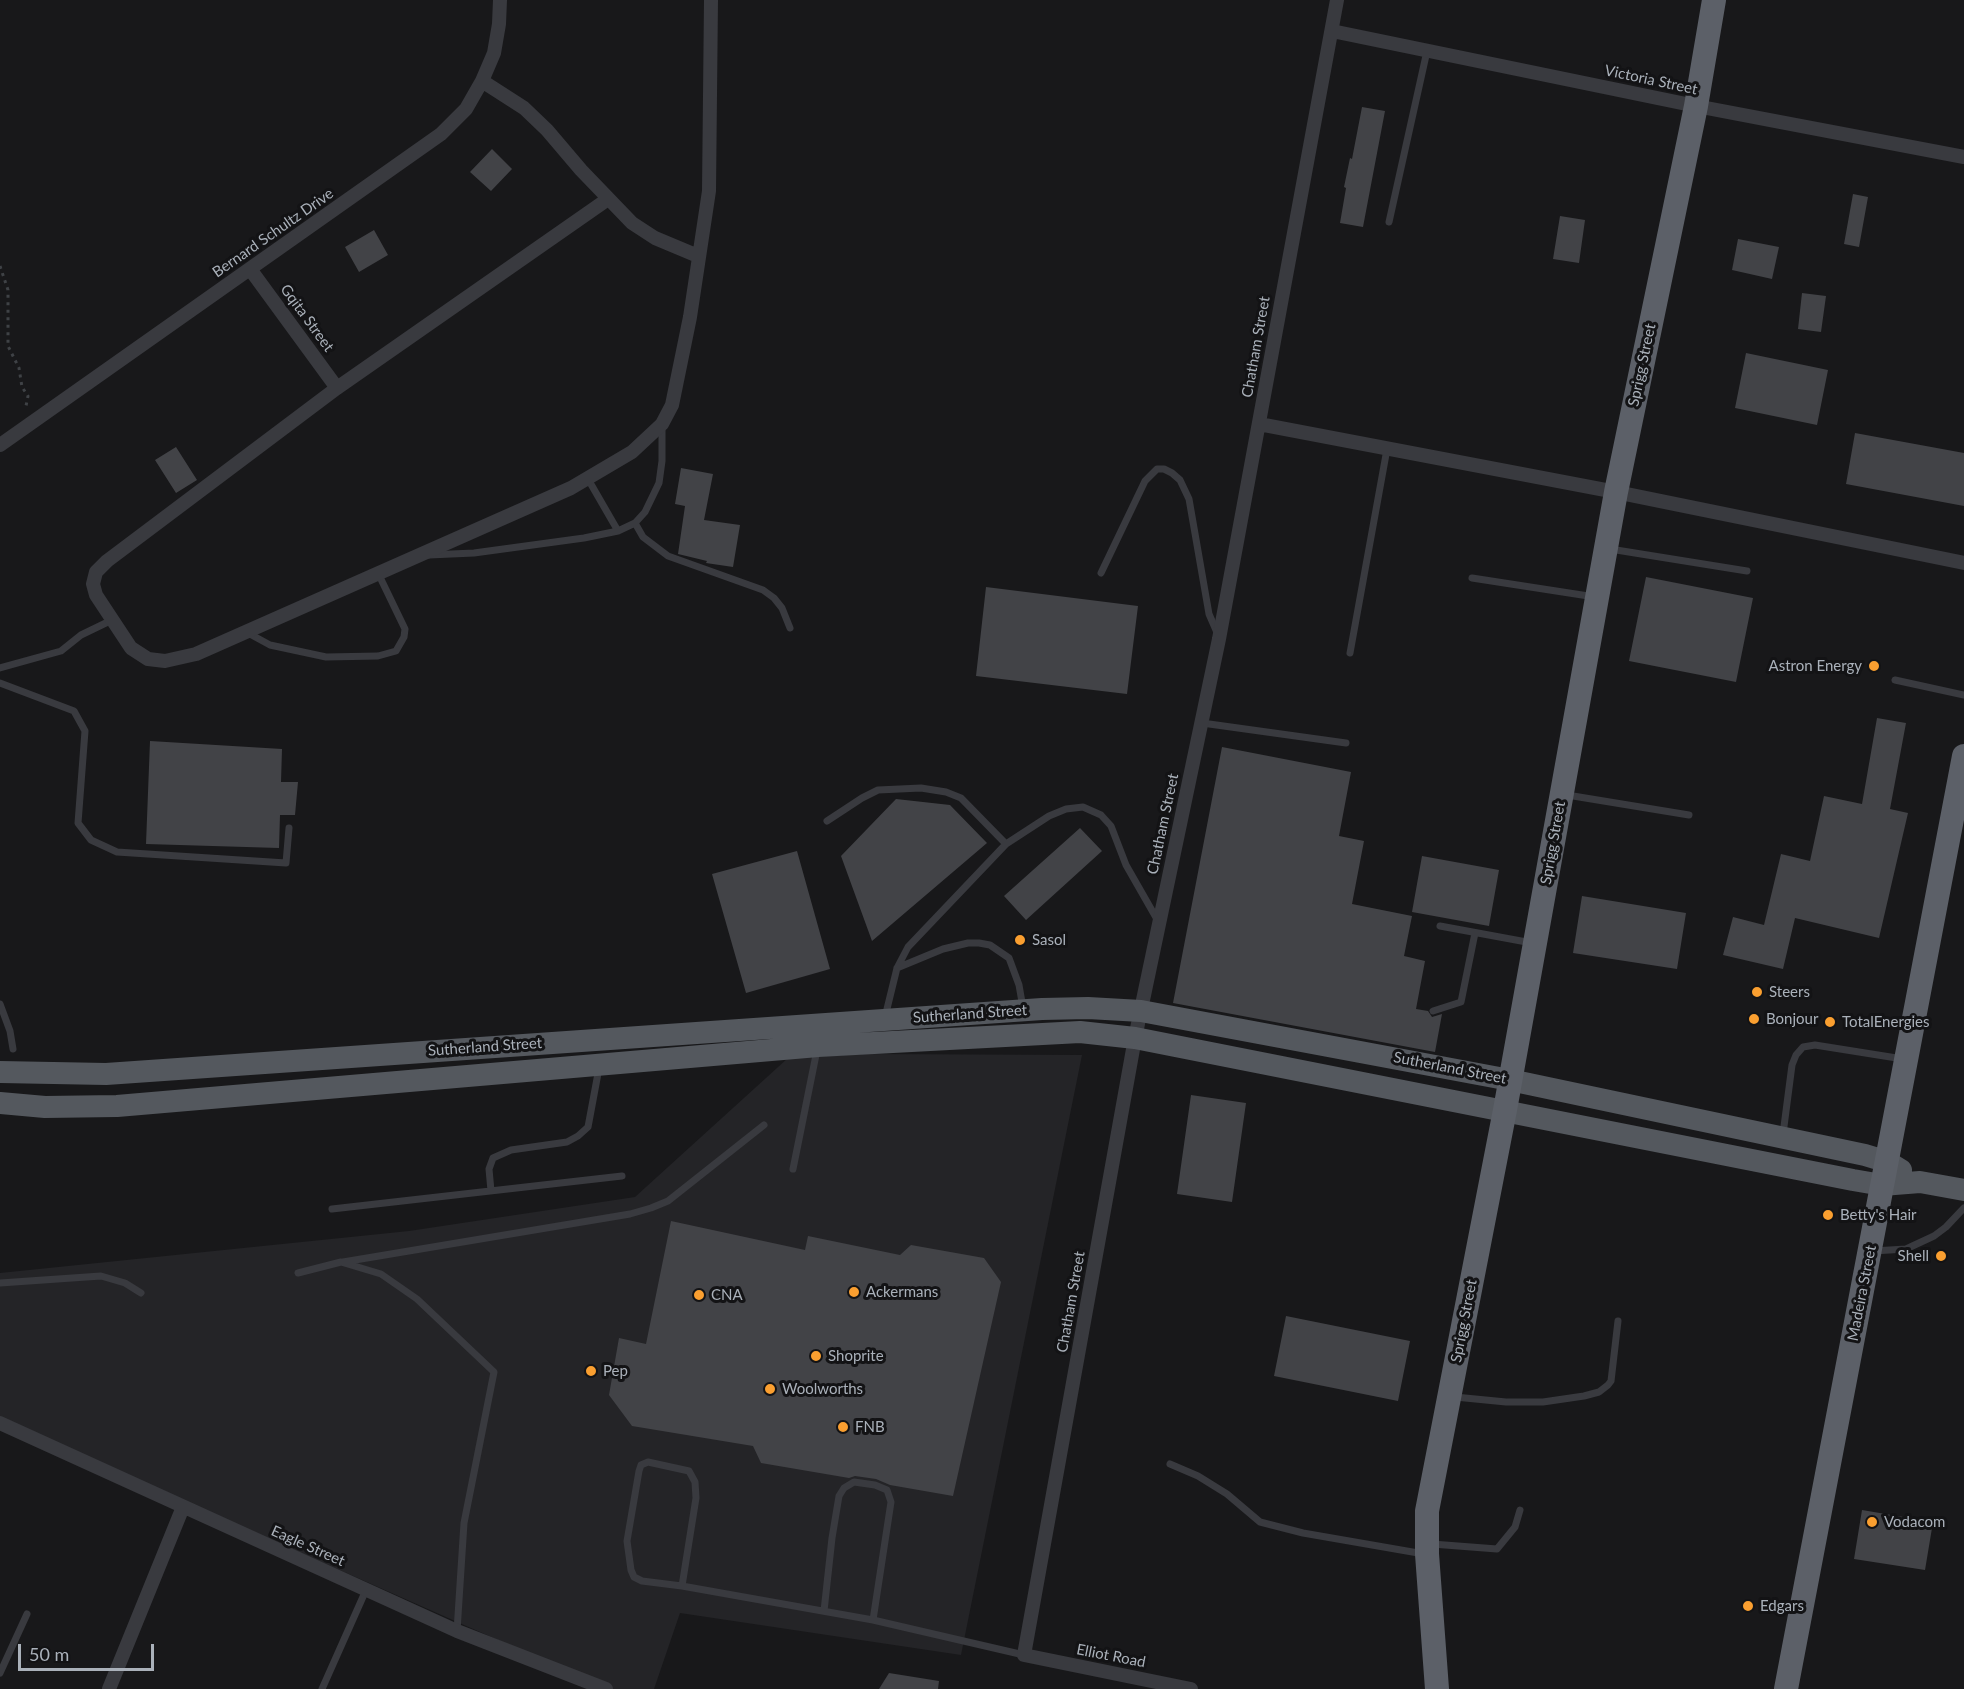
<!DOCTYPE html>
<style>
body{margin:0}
#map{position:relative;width:1964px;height:1689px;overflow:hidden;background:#18181a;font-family:Lato,sans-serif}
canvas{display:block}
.scale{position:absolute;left:18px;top:1644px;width:136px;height:27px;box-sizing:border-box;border:3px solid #aab1ba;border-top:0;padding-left:8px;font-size:18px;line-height:21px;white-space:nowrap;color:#aab1ba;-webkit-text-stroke:4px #131315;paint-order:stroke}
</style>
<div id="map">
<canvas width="1964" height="1689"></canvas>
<div class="scale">50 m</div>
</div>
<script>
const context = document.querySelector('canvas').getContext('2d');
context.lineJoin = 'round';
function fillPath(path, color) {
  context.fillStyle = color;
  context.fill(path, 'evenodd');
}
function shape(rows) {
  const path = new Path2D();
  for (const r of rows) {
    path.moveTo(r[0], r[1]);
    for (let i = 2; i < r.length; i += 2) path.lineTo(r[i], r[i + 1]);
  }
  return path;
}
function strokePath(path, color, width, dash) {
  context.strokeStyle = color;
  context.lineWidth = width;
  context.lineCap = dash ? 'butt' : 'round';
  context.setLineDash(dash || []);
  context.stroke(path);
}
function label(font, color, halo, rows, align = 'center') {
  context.font = font + ' Lato,sans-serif';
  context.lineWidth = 6;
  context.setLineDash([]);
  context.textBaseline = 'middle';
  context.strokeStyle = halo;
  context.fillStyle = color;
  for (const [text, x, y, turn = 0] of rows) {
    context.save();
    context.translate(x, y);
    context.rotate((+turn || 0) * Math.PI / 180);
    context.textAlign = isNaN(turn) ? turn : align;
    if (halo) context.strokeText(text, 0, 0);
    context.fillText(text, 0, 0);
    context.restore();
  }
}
fillPath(shape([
 [863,1054,1082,1055,961,1655,680,1613,654,1689,609,1689,0,1420,0,1273,409,1231,635,1197,788,1058]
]), '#242427');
fillPath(shape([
 [1362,107,1385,111,1363,227,1340,223,1346,188,1344,187,1350,158,1352,159],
 [492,149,512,169,491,191,470,172],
 [1853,194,1868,197,1859,247,1844,244],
 [1560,216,1585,220,1579,263,1553,259],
 [374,230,388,255,359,272,345,247],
 [1738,239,1779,247,1772,279,1732,270],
 [1802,293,1826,296,1821,332,1798,329],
 [1746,353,1828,370,1817,425,1735,408],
 [1855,433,1964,453,1964,506,1846,484],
 [176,447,197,480,176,493,155,460],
 [681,468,713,474,704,520,740,525,733,567,706,563,707,561,678,554,685,506,675,504],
 [1646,577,1753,598,1736,682,1629,661],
 [986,587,1138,606,1127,694,976,676],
 [1877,718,1906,723,1890,809,1908,813,1879,938,1795,918,1783,969,1723,955,1733,917,1764,925,1781,854,1810,861,1824,796,1862,804],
 [150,741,282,749,281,782,298,782,295,815,280,815,279,848,146,844],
 [1222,747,1351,772,1339,836,1364,841,1352,904,1412,916,1404,956,1425,961,1416,1009,1428,1011,1432,1017,1442,1014,1435,1052,1173,1003],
 [896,799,950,805,987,843,872,941,841,856],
 [1080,828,1102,851,1026,920,1004,896],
 [797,851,830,969,746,993,712,874],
 [1422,856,1499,870,1489,926,1412,912],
 [1582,896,1686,913,1677,969,1573,953],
 [1191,1095,1246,1103,1232,1202,1177,1194],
 [671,1221,805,1250,808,1236,900,1255,911,1245,984,1258,1001,1282,953,1496,890,1485,876,1479,855,1476,849,1478,761,1463,753,1446,632,1426,609,1395,619,1338,646,1344],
 [1286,1316,1410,1341,1398,1401,1274,1376],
 [1862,1510,1933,1522,1925,1570,1854,1559],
 [889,1673,939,1681,938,1689,879,1689]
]), '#424347');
strokePath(shape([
 [0,266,8,290,8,346,19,368,22,387,28,396,26,406]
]), '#3f4246', 3, [3, 4.5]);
strokePath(shape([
 [1389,222,1427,51],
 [588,479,618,531],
 [635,523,643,537,668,556,763,590,774,598,782,608,790,628],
 [1610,549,1747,571],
 [429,555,474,553,584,538,618,531,635,523,645,512,659,483,662,461,662,424],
 [1101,573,1145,481,1157,469,1164,469,1172,473,1180,480,1189,499,1209,614,1219,637],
 [1472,578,1595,597],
 [248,633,270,645,326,657,378,656,396,651,404,637,405,629,378,573],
 [1350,653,1387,449],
 [0,668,61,651,81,635,112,620],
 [1895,680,1964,695],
 [0,683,74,711,85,731,78,823,91,840,117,852,286,863,289,828],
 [1202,723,1346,743],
 [1567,795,1689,815],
 [827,821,862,798,878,790,921,788,946,792,961,798,1006,844,908,947,897,968,885,1017],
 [1006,844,1049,816,1066,809,1083,807,1101,815,1111,826,1126,865,1158,921],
 [1440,926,1532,943],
 [897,968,943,949,968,943,979,943,990,945,1009,958,1019,985,1023,1008],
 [0,1004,10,1031,13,1049],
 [1433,1011,1461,1002,1475,933],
 [1783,1134,1792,1065,1796,1055,1803,1047,1815,1045,1903,1059],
 [793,1169,817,1050],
 [491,1191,489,1169,493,1158,511,1150,567,1142,578,1136,588,1127,599,1068],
 [332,1209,622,1176],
 [1873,1251,1906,1249,1934,1236,1946,1227,1964,1208],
 [343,1262,630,1214,651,1208,668,1201,764,1125],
 [298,1273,341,1262,381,1274,417,1299,494,1372,464,1523,457,1631],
 [0,1283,101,1276,125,1283,141,1293],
 [1455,1397,1506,1402,1543,1402,1584,1396,1599,1392,1608,1385,1611,1381,1618,1321],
 [1170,1464,1198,1476,1227,1494,1260,1522,1303,1533,1424,1554],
 [1432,1544,1497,1549,1515,1527,1520,1510],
 [682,1586,696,1498,695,1482,689,1471,648,1462,641,1465,639,1471,627,1541,631,1570,634,1577,642,1581,682,1586,873,1620,1024,1655],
 [824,1611,832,1538,839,1496,844,1488,854,1482,875,1485,887,1490,891,1502,873,1620],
 [0,1673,27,1614],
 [322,1689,366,1590]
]), '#393a3f', 7);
strokePath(shape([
 [1332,31,1696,106,1964,157],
 [482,81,524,108,547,130,581,170,632,223,655,238,698,256],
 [608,199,337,388,107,561,96,572,93,584,96,595,131,648,148,659,165,661,196,654,571,488,632,452,662,424,672,405,690,317,709,191,711,0],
 [250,269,337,388],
 [1259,424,1616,492,1964,563],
 [0,445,441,134,466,109,482,81,494,53,499,24,500,0],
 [0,1423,457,1631,606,1689],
 [109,1689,183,1507],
 [1191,1689,1024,1655,1135,1038,1219,639,1337,0]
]), '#393a3f', 14);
strokePath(shape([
 [0,1072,106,1074,1042,1009,1088,1008,1141,1011,1510,1080,1865,1155,1888,1162,1901,1170],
 [0,1103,45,1107,117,1106,818,1046,1080,1032,1135,1038,1853,1180,1882,1185,1920,1182,1964,1190]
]), '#54585e', 22);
strokePath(shape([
 [1437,1689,1427,1554,1427,1511,1505,1110,1616,492,1696,106,1714,0],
 [1786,1689,1964,756]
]), '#5c6068', 24);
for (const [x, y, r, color] of [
 [1874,666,6,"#fa9f30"],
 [1020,940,6,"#fa9f30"],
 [1757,992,6,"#fa9f30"],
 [1754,1019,6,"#fa9f30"],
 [1830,1022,6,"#fa9f30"],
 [1828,1215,6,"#fa9f30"],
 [1941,1256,6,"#fa9f30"],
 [854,1292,6,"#fa9f30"],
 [699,1295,6,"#fa9f30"],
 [816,1356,6,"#fa9f30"],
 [591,1371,6,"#fa9f30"],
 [770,1389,6,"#fa9f30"],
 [843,1427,6,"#fa9f30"],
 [1872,1522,6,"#fa9f30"],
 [1748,1606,6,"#fa9f30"]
]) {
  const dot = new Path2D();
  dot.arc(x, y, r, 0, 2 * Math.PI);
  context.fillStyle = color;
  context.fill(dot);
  strokePath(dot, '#131315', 2);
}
label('15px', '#aab1ba', '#131315', [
 ["Victoria Street",1651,80,12],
 ["Bernard Schultz Drive",273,233,-35],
 ["Gqita Street",307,318,54],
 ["Chatham Street",1256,347,-80],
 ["Sprigg Street",1642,365,-78],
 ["Chatham Street",1163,824,-78],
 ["Sprigg Street",1553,843,-80],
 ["Sutherland Street",970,1014,-4],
 ["Sutherland Street",485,1047,-4],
 ["Sutherland Street",1450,1068,11],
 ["Madeira Street",1862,1293,-79],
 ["Chatham Street",1071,1302,-80],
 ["Sprigg Street",1464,1321,-79],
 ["Eagle Street",308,1546,24],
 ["Elliot Road",1111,1656,11]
]);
label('15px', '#aab1ba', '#131315', [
 ["Astron Energy",1862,666,"right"],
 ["Sasol",1032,940],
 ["Steers",1769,992],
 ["Bonjour",1766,1019],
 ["TotalEnergies",1842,1022],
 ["Betty's Hair",1840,1215],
 ["Shell",1929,1256,"right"],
 ["Ackermans",866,1292],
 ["CNA",711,1295],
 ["Shoprite",828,1356],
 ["Pep",603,1371],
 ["Woolworths",782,1389],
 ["FNB",855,1427],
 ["Vodacom",1884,1522],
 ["Edgars",1760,1606]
], 'left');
</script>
